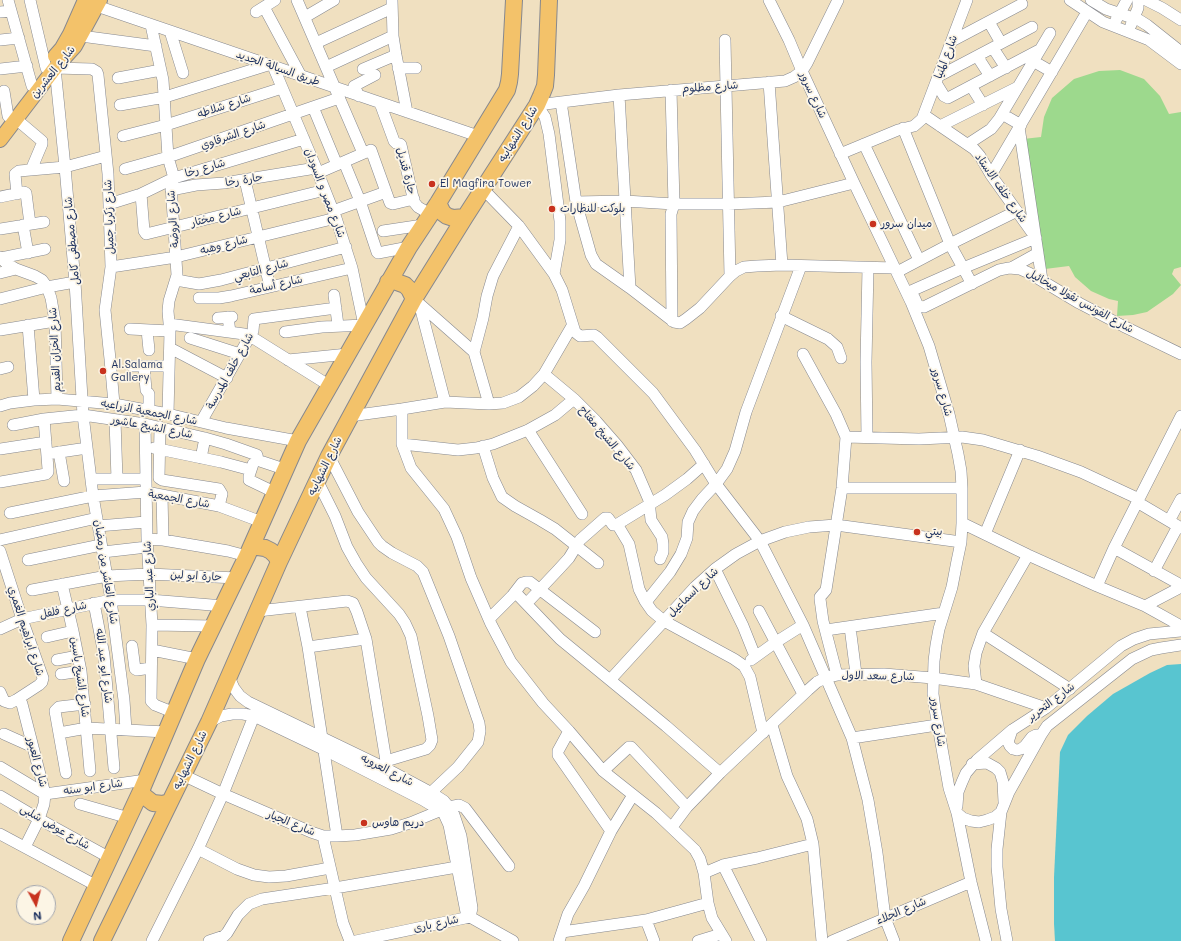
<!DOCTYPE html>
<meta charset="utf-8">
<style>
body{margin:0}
#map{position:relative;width:1181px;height:941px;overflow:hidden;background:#f0e0c0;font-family:Mali,sans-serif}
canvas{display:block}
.north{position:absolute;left:16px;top:885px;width:40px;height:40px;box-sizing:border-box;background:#fcf5e5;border:1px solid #a2a6af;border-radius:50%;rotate:173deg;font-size:11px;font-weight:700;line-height:16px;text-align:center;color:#1b2f5e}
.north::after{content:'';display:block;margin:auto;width:14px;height:18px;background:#c8321e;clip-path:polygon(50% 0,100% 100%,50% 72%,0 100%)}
</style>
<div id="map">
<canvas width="1181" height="941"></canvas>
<div class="north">N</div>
</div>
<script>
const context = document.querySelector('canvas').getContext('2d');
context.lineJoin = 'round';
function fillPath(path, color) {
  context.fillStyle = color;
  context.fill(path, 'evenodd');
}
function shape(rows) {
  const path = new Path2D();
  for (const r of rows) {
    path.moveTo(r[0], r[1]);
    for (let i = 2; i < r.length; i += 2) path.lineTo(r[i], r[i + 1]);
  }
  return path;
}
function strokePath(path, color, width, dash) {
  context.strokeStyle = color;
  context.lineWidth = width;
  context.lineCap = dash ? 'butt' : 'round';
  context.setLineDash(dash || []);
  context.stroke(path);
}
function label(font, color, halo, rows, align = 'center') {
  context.font = font + ' Mali,"Playpen Sans Arabic",sans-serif';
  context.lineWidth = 3.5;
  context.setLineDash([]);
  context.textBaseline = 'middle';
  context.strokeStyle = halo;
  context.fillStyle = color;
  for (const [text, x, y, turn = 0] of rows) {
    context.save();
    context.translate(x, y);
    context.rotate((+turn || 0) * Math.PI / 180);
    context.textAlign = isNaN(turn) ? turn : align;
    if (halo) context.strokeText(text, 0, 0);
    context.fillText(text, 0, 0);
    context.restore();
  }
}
fillPath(shape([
 [1120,70,1144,79,1160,96,1169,114,1181,112,1181,267,1174,269,1172,274,1181,285,1173,294,1147,312,1133,315,1117,316,1118,301,1109,299,1091,291,1075,277,1069,266,1045,269,1023,139,1041,137,1044,117,1052,98,1074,79,1099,71]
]), '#9dd98d');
fillPath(shape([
 [1181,664,1181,941,1055,941,1054,924,1054,877,1060,752,1068,735,1087,716,1113,694,1150,673,1167,665]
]), '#58c5d0');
const minor = shape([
 [8,0,32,86],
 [30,0,46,68],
 [297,0,363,153],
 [392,0,393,36,396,55,407,112],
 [769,0,789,40,802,71,854,183,911,302,929,346,949,414,958,454,961,471,962,488,962,523,961,542,957,561,952,587,939,629,936,645,934,661,933,694,935,709,949,788,957,813,971,882,986,941],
 [1070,0,1103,22,1149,40,1181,64],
 [1091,0,1106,9,1139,20,1147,25,1181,52],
 [1146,0,1162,8,1181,20],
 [91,4,478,136],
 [264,7,301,76],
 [0,12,11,11],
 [256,12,275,0],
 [305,17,334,0],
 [1116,20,1127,0],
 [989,22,1001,43],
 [151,25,163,80,168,157,174,178,171,185,177,275,169,301,168,311,169,323,170,331,168,414],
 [1131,25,1138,8,1138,0],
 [170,31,183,73],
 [81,36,156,46],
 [0,40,19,38],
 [725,40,730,276],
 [952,41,1022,4],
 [316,43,392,8],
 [993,48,1006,68],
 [977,56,990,76],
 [1033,61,1052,72],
 [273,66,316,168,336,218,352,268,364,325,322,327,285,332],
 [326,67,393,36],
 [398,68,416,68],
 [0,69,27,66],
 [363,69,396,55],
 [939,76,1032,27],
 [118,78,161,70],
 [769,82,782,265],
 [936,83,944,96,948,98,1039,50],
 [971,86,983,105],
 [671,90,674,204,671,214,672,321],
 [4,91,8,116],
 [619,95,630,288],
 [359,96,354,86,375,75],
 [561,102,576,202,591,255,596,264,630,288,674,322,680,323,686,319,700,308,730,276,736,271,744,267,757,266,782,265,895,268],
 [380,103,394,141,396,143,400,144,401,145,414,202,418,207,430,214],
 [120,105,165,97,268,65],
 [313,107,337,165],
 [1002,114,1021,125],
 [16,119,42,141,42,144,31,170],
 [940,126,1018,87],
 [1019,127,1042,280],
 [903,128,950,244,972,284],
 [123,136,166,125,282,88],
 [864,144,919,260],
 [968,144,991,129,999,119,1050,33],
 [840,154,898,130,914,126,922,119,967,0],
 [344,162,360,201,377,252,378,253,409,247],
 [125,169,168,157,339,98],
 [318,173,371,150,390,203,393,204,414,199],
 [991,175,1087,12],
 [245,180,270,287],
 [483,189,519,226,554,274,562,290,575,332,580,336,594,335,597,337,653,393,695,450,716,484,760,541,803,625,852,738,868,800,877,853,885,918,894,941],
 [171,190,196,185,224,183,316,168],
 [17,194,15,174,19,171,65,167,106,156],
 [141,194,144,231,146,234,325,190],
 [0,197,24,192,26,193,30,224],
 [576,202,625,201,674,204,728,204,778,202,854,183],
 [109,204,141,194,174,178,304,139],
 [333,211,386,192],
 [23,225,28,253],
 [0,229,44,222],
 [383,231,423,225],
 [0,257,6,263,16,269,35,276,42,280,47,287,51,298,55,321,57,399],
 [0,258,45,249],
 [111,267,176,257,336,218],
 [1011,268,1038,253],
 [897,272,950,244,1017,211],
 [0,273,16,269],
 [554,274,560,240,560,221,549,134,545,117,537,105,619,95,785,81,794,77,802,71,807,63,838,0],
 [176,280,199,284,221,280,346,247],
 [911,291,963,268,1036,238,991,175,980,156,974,149,924,115],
 [334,295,338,325],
 [914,297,918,306,924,307,999,270,1009,268,1020,269,1029,273,1079,303,1123,326,1181,354],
 [199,298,219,298,231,296,352,268],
 [0,299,47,287,75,282],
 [414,299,474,352,489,404],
 [420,306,445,402],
 [781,316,828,339,837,347,841,358],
 [228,317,230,332],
 [218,318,232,317],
 [169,324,244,334,250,336,330,386],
 [28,325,34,400],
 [130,329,170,331],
 [0,330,55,321],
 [147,330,149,350],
 [190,338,240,354],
 [170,348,227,378],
 [474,352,483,318,487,296,493,276,519,226],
 [803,354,836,414,846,437,842,488,826,590,820,597,820,599,823,621,837,675],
 [288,360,348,354],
 [132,366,169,366],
 [144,366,146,390,149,394,149,410],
 [0,369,8,367],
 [544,374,574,399,596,421,617,445,636,470,649,500,651,520,662,537,663,544,663,552,660,559],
 [114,404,110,359,105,310,111,267,108,174,98,75,97,72,92,69,55,68,65,167,75,282,83,415,93,496,111,600,124,700,126,730],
 [0,406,10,403,34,400,57,399,114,404,168,414,226,428,298,441],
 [402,409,445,402,489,404,503,403,519,397,533,386,544,374,572,326],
 [350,416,402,409,402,444,411,468,444,509,457,537,471,578,491,624,511,662,543,703,569,731,603,771,656,813,695,850,700,859,704,873,708,903,712,918,726,941],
 [115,420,117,479],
 [201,422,250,336,253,331,254,319,336,308],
 [145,424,147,539,152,625,151,701,155,705,175,713],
 [13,425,44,419,83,415,145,424,205,438,226,444,257,455,258,460,260,461,284,469],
 [160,427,159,478,162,480,219,489,222,494,219,506],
 [528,430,582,514],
 [846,437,919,439,962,437,983,440,1037,456,1081,472,1139,499],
 [867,437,866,362,868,268],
 [402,444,458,450,476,448,493,444,528,430,555,415,574,399],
 [483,446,493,478,502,497,515,506,540,520,555,529,598,563],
 [154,448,221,462,251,470],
 [0,449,46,442],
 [59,452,64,481],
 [47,454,87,448],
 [329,456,358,512,378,542,382,546,392,553,417,566,423,572,449,636,479,723,480,731,478,742,458,767,423,800],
 [201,458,205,438],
 [253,464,249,476,249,480,274,492],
 [91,479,146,479],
 [317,480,335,516,347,547,356,563,366,578,399,614,405,623,411,636,428,716,432,740,430,745,426,749,386,761],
 [0,482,46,474,48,472,48,469,44,419],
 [842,488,962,488],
 [162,495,163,540],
 [1137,502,1181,528],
 [10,513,93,496,146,492,219,506,262,522],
 [1169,521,1181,499],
 [962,523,1028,555,1097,586,1145,606,1181,626],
 [617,524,629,544,639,589,645,601,652,611,664,621,734,659,744,666,750,677,763,733],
 [98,526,146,522],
 [985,534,1020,450],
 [147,539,163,540,228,551,247,556],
 [0,540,97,518],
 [1114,548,1181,585],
 [0,551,22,619,43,678,42,682,39,685,16,700],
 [103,552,147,547],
 [28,560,101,545],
 [715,569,743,626,755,656],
 [1154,571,1178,526],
 [62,584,73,631,81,671,90,771],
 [1097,586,1114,548,1181,416],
 [32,590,107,576,149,574,237,578],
 [515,592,560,639,666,726,720,773],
 [646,602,670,572,681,554,687,538,688,522,693,511,702,499,716,484,727,469,735,451,746,412,801,266],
 [94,603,104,655,114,768],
 [527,603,559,569,569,558,580,540,605,518,608,518,613,525,616,525,665,495,687,479,704,464],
 [1145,606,1181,587],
 [300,607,308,647,337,836],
 [258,611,347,601,353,603,357,612,366,639,387,767],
 [759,611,803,694],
 [489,619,512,596,522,583,526,582,530,582,595,632],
 [152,625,214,626],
 [850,627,856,674],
 [0,629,22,619,111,600,150,600,224,606],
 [826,630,944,613],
 [983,633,1070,689],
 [47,637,73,631],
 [132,646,135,669,137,670,151,668],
 [308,647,366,639],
 [152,650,197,659],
 [57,660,78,656],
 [751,660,776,642,803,625],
 [61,674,81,671],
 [229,677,234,688,240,696,248,702,387,769,430,792,444,801,449,807,454,815,461,836,472,908,470,917],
 [610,680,695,587,715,569,736,554,760,541,785,532,809,527,836,525,961,542],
 [976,684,974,666,976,653,983,633,1028,555],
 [0,692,4,701,10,703,16,700,21,702,22,704,45,794,44,804,39,819,25,847],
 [209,722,221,716,232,714,243,714,254,716,323,749,423,800,441,811,444,814,449,825,466,912,470,917,513,941],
 [772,725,787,776,807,819,813,844,822,941],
 [1012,730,1008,742,1010,746,1013,749,1017,750,1021,749,1025,746,1032,737,1036,735,1041,735],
 [569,731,558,751,558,755,611,831],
 [59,733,87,728,166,732],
 [4,734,33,747],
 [852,738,937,725],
 [972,764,987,763,996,768,1000,772,1003,782,1004,802],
 [0,767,45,794,146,780],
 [603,771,629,747,631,747,687,807],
 [66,773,55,711,59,707,85,704],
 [183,775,223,794,311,832,323,836,337,836,355,835,391,829,410,823,449,807,459,805,465,808,509,866],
 [0,796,39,819,110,858],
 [80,804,129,818],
 [957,806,958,792,962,782,966,773,977,760,1012,730,1046,708,1121,646,1134,639,1149,634,1181,631],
 [957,813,963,818,971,821,979,822,987,820,995,817,1001,812],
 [672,827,687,807,720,773,808,690,817,682,827,677,837,675,884,674,933,678,976,684,1046,708],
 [0,834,97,886],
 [323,836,343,923,350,941],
 [198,849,237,869,254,875,269,877,286,876,330,868],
 [723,865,761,941],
 [704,873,723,865,757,858,813,844],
 [646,920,654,941],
 [562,932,646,920,708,903],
 [152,941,198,849,223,794,256,711],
 [209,941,224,936,227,933,238,915,249,904,262,899,335,888,457,867],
 [356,941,470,917],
 [559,941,568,914,584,886,611,831,633,795],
 [698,941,721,934],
 [832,941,971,882],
 [1007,941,1001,909,997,867,997,849,1001,812,1009,792,1041,735,1047,726,1132,659,1151,650,1161,648,1181,645]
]);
const major = shape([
 [55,56,62,48,70,34,85,0],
 [0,140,55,68,75,46,100,0]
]);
const highway = shape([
 [438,203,443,213,447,216,453,218,465,217],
 [388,282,394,281,405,285,409,289,414,299],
 [251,547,258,547,265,548,271,551,276,556,279,562],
 [141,791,144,796,153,803,163,804,169,802],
 [71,941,141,791,197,659,247,556,298,441,409,247,438,203,507,90,509,82,510,74,514,0],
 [102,941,209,722,279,562,329,456,414,299,465,217,537,105,541,96,545,86,546,75,549,0]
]);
strokePath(minor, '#86888f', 12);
strokePath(major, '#86888f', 16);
strokePath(highway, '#86888f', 18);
strokePath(minor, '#fff', 11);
strokePath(major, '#f3c26a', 14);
strokePath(highway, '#f3c26a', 16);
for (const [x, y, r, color] of [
 [432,184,4,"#c8321e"],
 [552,209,4,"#c8321e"],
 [873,224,4,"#c8321e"],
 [103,371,4,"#c8321e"],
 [917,532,4,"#c8321e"],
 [364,823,4,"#c8321e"]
]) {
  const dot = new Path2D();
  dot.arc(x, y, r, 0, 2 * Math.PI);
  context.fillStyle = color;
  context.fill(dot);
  strokePath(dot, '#fcf5e5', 1.5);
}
label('11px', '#1b2f5e', '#fcf5e5', [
 ["شارع المنيا",946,57,-69],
 ["طريق السيالة الجديد",278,68,19],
 ["شارع العشرين",53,72,-51],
 ["شارع مظلوم",710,87,-4],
 ["شارع سرور",813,95,65],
 ["شارع شلاطه",224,106,-18],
 ["شارع الشهابيه",518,134,-58],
 ["شارع الشرقاوي",233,135,-19],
 ["شارع رخا",205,168,-16],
 ["حارة قنديل",406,171,75],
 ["حارة رخا",244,180,-9],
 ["شارع خلف الاستاد",1001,188,55],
 ["شارع مصر و السودان",325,193,69],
 ["شارع زكريا جميل",109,217,-92],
 ["شارع مختار",216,217,-14],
 ["شارع الروضة",173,219,-94],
 ["شارع مصطفى كامل",72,241,-95],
 ["شارع وهبه",224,245,-14],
 ["شارع التابعي",261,270,-15],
 ["شارع أسامة",276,285,-13],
 ["شارع الفونس نقولا ميخائيل",1080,301,29],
 ["شارع الخزان القديم",55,350,-93],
 ["شارع خلف المدرسة",230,371,-61],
 ["شارع سرور",942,392,74],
 ["شارع الجمعية الزراعيه",149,412,11],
 ["شارع الشيخ عاشور",152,427,11],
 ["شارع الشيخ مفتاح",607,438,50],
 ["شارع الشهابيه",325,466,-64],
 ["شارع الجمعية",179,499,10],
 ["شارع العاشر من رمضان",106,572,81],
 ["شارع عبد الباري",149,576,-93],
 ["حارة ابو لبن",196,576,3],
 ["شارع اسماعيل",693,592,-44],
 ["شارع فلفل",63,610,-12],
 ["شارع ابراهيم الغمري",26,631,72],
 ["شارع ابو عبد الله",104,666,83],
 ["شارع سعد الاول",878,676,1],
 ["شارع الشيخ ياسين",80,677,82],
 ["شارع التحرير",1051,702,-37],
 ["شارع سرور",938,722,82],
 ["شارع الشهابيه",190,760,-64],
 ["شارع العبور",37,762,75],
 ["شارع العروبه",387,770,27],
 ["شارع ابو سنه",93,787,-8],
 ["شارع الجيار",291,823,22],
 ["شارع عوض شلبى",55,827,30],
 ["شارع الجلاء",901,911,-23],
 ["شارع بارى",436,924,-12]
]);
label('11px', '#1b2f5e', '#fcf5e5', [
 ["El Magfira Tower",440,184],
 ["بلوكت للنظارات",560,209],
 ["ميدان سرور",881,224],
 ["Al.Salama",111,365],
 ["Gallery",111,378],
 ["بيتي",925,532],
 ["دريم هاوس",372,823]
], 'left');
</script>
